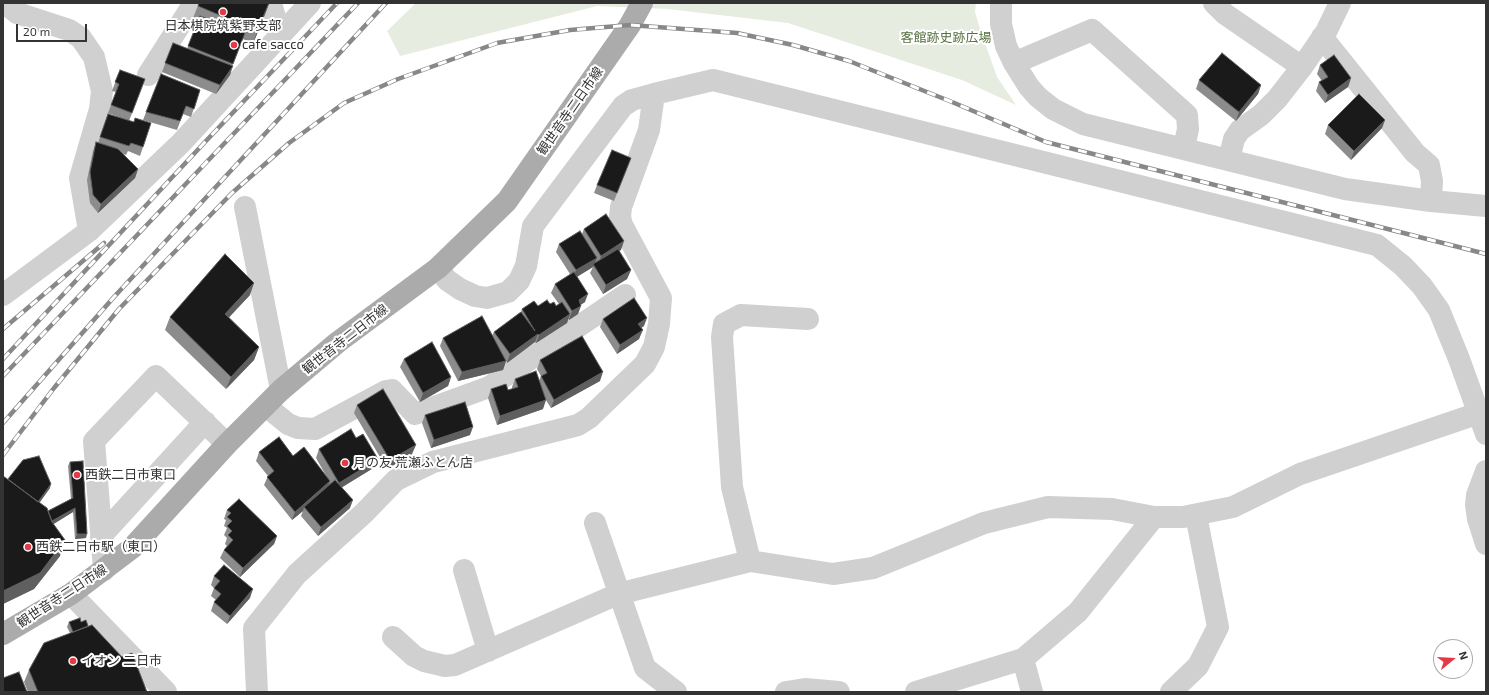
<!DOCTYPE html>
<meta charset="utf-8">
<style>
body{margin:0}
#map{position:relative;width:1489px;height:695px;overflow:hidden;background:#fff;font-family:"Exo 2",sans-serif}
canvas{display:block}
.frame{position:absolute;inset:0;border:4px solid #333;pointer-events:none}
.north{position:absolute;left:1433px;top:639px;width:40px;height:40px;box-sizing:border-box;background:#fff;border:1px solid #adadad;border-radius:50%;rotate:72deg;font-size:11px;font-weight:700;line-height:16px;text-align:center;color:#333}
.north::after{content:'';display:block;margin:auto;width:14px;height:18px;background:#e63946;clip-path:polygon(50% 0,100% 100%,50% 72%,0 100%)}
.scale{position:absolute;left:16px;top:24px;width:71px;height:18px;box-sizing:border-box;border:2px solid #333;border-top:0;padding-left:5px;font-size:12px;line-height:14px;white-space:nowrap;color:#333;-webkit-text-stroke:3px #fff;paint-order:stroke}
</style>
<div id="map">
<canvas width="1489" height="695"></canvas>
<div class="frame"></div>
<div class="north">N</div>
<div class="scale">20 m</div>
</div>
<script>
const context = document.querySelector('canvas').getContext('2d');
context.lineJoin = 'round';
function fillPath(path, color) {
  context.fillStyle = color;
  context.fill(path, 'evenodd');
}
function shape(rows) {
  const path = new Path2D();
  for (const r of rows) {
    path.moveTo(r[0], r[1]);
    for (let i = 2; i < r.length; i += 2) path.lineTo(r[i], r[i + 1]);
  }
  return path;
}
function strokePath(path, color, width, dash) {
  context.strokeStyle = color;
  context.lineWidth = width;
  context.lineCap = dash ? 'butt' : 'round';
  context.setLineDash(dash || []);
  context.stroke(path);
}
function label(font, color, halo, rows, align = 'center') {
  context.font = font + ' "Exo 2","Noto Sans JP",sans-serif';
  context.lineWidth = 4;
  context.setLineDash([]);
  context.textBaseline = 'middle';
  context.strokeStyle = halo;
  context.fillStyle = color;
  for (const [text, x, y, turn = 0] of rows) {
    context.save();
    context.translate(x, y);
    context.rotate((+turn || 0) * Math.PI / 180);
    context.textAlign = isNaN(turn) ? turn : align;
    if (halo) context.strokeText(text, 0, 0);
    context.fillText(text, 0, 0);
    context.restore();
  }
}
fillPath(shape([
 [416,3,976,3,975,12,980,29,997,77,1016,105,962,80,788,23,668,9,597,6,400,56,387,31]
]), '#e6ecdf');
strokePath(shape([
 [5,3,17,13,69,30,81,38,94,57,102,91,100,109,80,178,89,231],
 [271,3,280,36],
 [1001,3,1001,24,1006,46,1014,63,1029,87,1038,97,1053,109,1083,124,1345,189,1431,201,1486,206],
 [1214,3,1225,14,1302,67],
 [1322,37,1415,153,1429,165,1432,181,1431,201],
 [1014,63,1092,30,1187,115,1188,129,1184,148],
 [148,75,194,3],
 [1229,160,1234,139,1240,130,1261,115,1277,99,1302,67,1326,32,1340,3],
 [245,207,281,390],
 [438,268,447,280,460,289,475,296,487,298,508,292,519,281,526,266,533,226,623,106,632,100,654,94,713,80,1377,245,1403,266,1422,286,1439,310,1459,359,1486,434],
 [3,295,89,231,181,143,310,3],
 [266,406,288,424,298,428,315,429,386,391,392,390,415,414,489,387,625,295],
 [1486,471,1477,495,1476,505,1478,519,1486,544],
 [595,523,645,668,676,692],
 [101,536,205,422],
 [750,561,732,487,722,337,724,324,741,315,808,319],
 [104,570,94,441,156,376,227,444],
 [464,570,488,651],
 [71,594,166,692],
 [393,637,414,656,424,661,445,666,455,665,618,594,750,561,833,574,873,568,984,523,1048,507,1112,509,1154,517],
 [1023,659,1032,692],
 [257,692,254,628,297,574,364,513,396,480,433,462,578,425,589,418,645,364,654,347,659,324,661,298,622,225,620,217,621,207,649,130,654,94],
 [786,692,805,689,839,692],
 [916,692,1023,659,1078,612,1154,517,1183,517,1233,507,1300,474,1479,413],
 [1171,692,1198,666,1218,627,1196,515]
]), '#d0d0d0', 22);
strokePath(shape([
 [3,634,71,594,132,548,227,444,281,390,338,342,438,268,507,201,630,25,642,3]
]), '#ababab', 22);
const rail = shape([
 [3,329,104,243],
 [3,359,205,142,337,3],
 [3,376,358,3],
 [3,423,114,297,386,3],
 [3,455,54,388,119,309,232,193,289,143,344,103,398,79,497,43,570,30,630,25,737,33,793,45,849,61,952,102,1046,142,1486,254]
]);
strokePath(rail, '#888', 4.5);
strokePath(rail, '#fff', 3, [9]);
fillPath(shape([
 [199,3,269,3,253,44,243,39,232,66,230,75,216,94,162,72,173,43,187,49,198,20,193,18],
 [1320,65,1351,78,1348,87,1325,103,1316,91,1319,82,1322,81,1317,74],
 [120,70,145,79,129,121,143,147,140,156,128,151,126,155,123,154,138,169,135,178,98,213,90,203,87,180,93,151,96,142,98,143,108,114,119,117,108,113,116,92,112,91],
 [161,74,200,90,191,117,183,114,177,130,143,120],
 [1199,80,1261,85,1258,94,1236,121,1196,89],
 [1385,120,1382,128,1351,160,1325,134,1328,125],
 [631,158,614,201,594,193,597,185],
 [584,229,621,250,619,251,631,270,627,279,603,294,590,273,593,267,577,277,585,302,580,305,578,314,569,320,568,319,567,323,536,343,535,342,507,363,506,361,503,370,458,381,440,346,443,338,492,336,494,332,521,312,522,309,550,304,556,306,559,304,551,293,555,284,570,274,556,252,559,244,582,234],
 [250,295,229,317,259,347,254,360,226,389,165,330,170,317],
 [603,319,644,326,641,328,639,339,617,354,600,327],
 [404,359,451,377,448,386,420,402,400,367],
 [540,360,600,381,551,408,544,397,543,409,497,425,488,398,491,389,508,390,512,389,512,387,515,379,539,381,541,376,537,369],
 [357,405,412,454,387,469,354,413],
 [425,415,470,435,431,448,422,423],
 [356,438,378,459,375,467,342,487,350,508,318,536,301,516,303,511,292,520,264,485,268,476,256,461,259,452,293,456,328,479,316,458,319,449],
 [70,462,86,538,75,539,73,512,53,524,60,556,34,589,3,604,3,476,8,479,50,488,39,503,48,511,71,499,68,466],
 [227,510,277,536,274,544,240,577,220,558,224,550,227,546,225,544,227,538,224,535,227,528,224,526,226,520,224,519],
 [214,576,250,598,227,624,211,611,214,602,216,600,211,596,214,588,211,585],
 [69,622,81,622,88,626,147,692,28,692,24,682,29,670,70,633,67,627]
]), '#8c8c8c');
fillPath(shape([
 [269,3,266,12,253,44,257,31],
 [245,33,232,68,233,66,230,75,216,94,220,85,232,68],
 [1351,78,1348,87,1325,103,1328,95],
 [1261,85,1258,94,1236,121,1239,112],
 [1385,120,1382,128,1351,160,1354,151],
 [138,169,135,178,98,213,101,204],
 [624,241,621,250,598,265,601,256],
 [597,258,593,267,573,279,576,270],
 [631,270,627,279,603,294,606,285],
 [254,283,250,295,221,326,225,314],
 [588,294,585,302,576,308,579,300],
 [581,306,578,314,569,320,572,311],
 [570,314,567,323,536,343,539,335],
 [647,318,644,326,635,332,638,324],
 [643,330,639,339,617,354,620,345],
 [538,334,535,342,507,363,510,354],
 [259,347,254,360,226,389,231,377],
 [506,361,503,370,458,381,462,372],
 [603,372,600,381,551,408,554,400],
 [451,377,448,386,420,402,423,393],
 [546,400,543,409,497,425,500,416],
 [473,427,470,435,431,448,434,440],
 [416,445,412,454,387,469,390,460],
 [378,459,375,467,336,491,339,483],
 [330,481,327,490,304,507,303,511,292,520,295,512],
 [51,484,50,488,30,516,32,511],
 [353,500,350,508,318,536,321,527],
 [75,508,73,512,44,530,45,525],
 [77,534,87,534,86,538,75,539],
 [277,536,274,544,240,577,243,568],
 [65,540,60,556,34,589,3,604,3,591],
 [253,589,250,598,227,624,230,616]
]), '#5f5f5f');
const building = shape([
 [199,3,269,3,257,31,198,6,199,3],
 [200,16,245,33,233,64,188,46,200,16],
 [173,43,233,66,220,85,165,63,173,43],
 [1222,53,1261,85,1239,112,1199,80,1222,53],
 [1334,55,1351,78,1328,95,1319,82,1328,77,1320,65,1334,55],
 [120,70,145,79,132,113,111,105,119,84,115,82,120,70],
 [161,74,200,90,194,109,186,106,180,121,146,112,161,74],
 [1359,94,1385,120,1354,151,1328,125,1359,94],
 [108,114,134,122,135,118,151,123,143,147,131,143,129,146,100,137,108,114],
 [96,142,118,149,138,169,101,204,93,195,90,172,96,142],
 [612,150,631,158,617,193,597,185,612,150],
 [606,214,624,241,601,256,584,229,606,214],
 [580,231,597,258,576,270,559,244,580,231],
 [618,249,631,270,606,285,593,264,618,249],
 [225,254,254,283,225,314,259,347,231,377,170,317,225,254],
 [574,272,588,294,579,300,581,306,572,311,555,284,574,272],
 [634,298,647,318,638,324,643,330,620,345,603,319,634,298],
 [547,300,550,304,554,302,556,306,562,302,570,314,539,335,538,334,510,354,494,332,521,312,535,331,522,309,534,301,538,306,547,300],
 [482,316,506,361,462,372,443,338,482,316],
 [582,336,603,372,554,400,541,376,547,373,540,360,582,336],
 [432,342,451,377,423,393,404,359,432,342],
 [536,371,546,400,500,416,491,389,506,384,508,390,518,387,515,379,536,371],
 [383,389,416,445,390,460,357,405,383,389],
 [465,402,473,427,434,440,425,415,465,402],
 [351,429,356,438,363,434,378,459,339,483,319,449,351,429],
 [279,437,293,456,304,447,330,481,295,512,267,477,274,471,259,452,279,437],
 [39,456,51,484,38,502,8,479,23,460,39,456],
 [83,461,87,534,77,534,75,508,52,521,48,511,73,498,70,462,83,461],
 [3,476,47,508,52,522,65,540,40,573,3,591,3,476],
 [335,480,353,500,321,527,304,507,335,480],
 [239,499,277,536,243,568,224,550,233,540,228,535,232,531,227,526,232,521,227,517,231,513,227,510,239,499],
 [224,565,253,589,230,616,214,602,221,594,214,588,220,581,214,576,224,565],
 [80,618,81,622,86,620,88,626,73,632,69,622,80,618],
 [92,625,122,657,132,653,147,692,38,692,29,670,44,643,92,625],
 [19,672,27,692,3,692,3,678,19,672]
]);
fillPath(building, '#1a1a1a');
strokePath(building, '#5f5f5f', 1);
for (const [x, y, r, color] of [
 [223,12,4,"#e63946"],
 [234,45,4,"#e63946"],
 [345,463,4,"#e63946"],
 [77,475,4,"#e63946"],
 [28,547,4,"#e63946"],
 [73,661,4,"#e63946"]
]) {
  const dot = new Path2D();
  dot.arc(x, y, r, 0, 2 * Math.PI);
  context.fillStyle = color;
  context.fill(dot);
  strokePath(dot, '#fff', 1.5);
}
label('13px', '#333', '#fff', [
 ["日本棋院筑紫野支部",223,26,"center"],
 ["cafe sacco",242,45],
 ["月の友 荒瀬ふとん店",353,463],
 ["西鉄二日市東口",85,475],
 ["西鉄二日市駅（東口）",36,547],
 ["イオン 二日市",81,661]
], 'left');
label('13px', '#56703f', '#fff', [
 ["客館跡史跡広場",946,38]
]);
label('13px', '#333', '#fff', [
 ["観世音寺二日市線",570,111,-55],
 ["観世音寺二日市線",345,339,-38],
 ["観世音寺二日市線",62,596,-33]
]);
</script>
